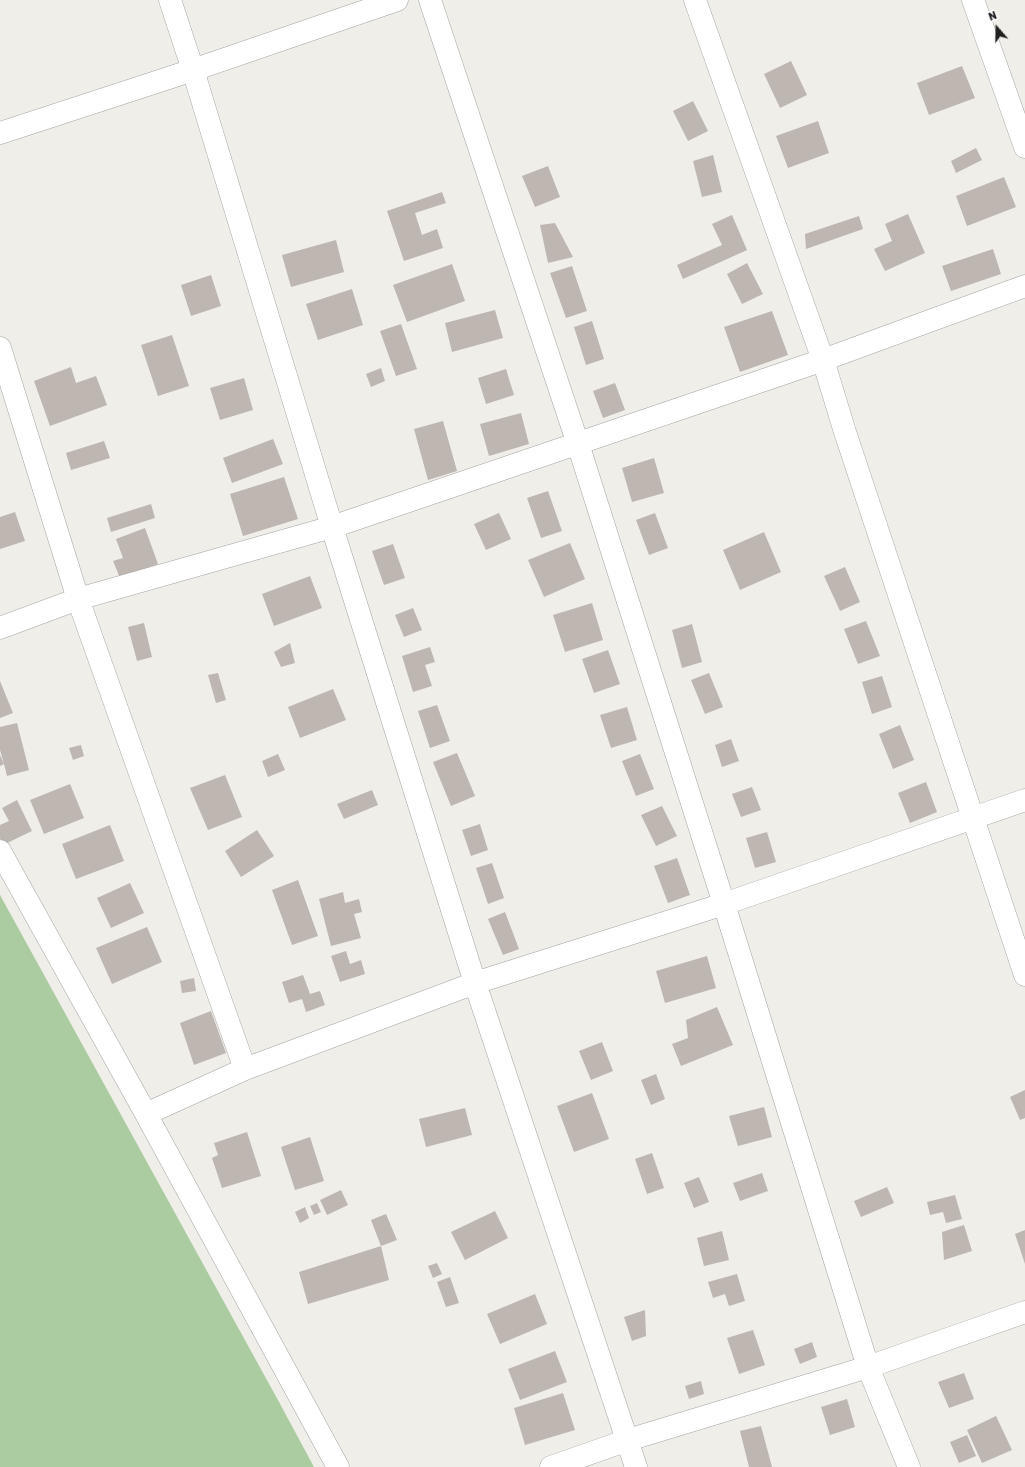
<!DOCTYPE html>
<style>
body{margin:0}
#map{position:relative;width:1025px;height:1467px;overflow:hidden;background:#f0eee8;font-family:Rubik,sans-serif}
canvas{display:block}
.north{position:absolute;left:977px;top:8px;width:40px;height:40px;-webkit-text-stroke:3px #fff;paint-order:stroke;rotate:340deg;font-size:11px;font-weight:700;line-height:16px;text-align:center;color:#202020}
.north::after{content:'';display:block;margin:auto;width:14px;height:18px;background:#202020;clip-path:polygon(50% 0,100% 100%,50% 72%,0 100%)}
</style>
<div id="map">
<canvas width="1025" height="1467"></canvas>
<div class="north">N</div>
</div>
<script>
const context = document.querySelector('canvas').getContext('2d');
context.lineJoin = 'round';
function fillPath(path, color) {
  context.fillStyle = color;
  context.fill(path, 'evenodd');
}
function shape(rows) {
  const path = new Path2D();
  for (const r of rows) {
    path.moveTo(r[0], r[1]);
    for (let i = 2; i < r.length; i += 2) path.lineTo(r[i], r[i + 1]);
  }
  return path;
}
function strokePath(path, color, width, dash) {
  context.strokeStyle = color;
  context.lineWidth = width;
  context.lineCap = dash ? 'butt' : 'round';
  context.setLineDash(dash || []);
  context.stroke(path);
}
fillPath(shape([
 [0,895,279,1402,314,1467,0,1467]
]), '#aacca0');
fillPath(shape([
 [791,61,807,95,780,108,764,74],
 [962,66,975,98,929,115,917,83],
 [693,101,708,131,688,141,673,111],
 [818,121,829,153,788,168,776,136],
 [976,148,982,160,956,173,951,161],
 [713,155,722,192,702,197,693,161],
 [548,166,560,197,535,207,522,176],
 [1004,177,1016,207,967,226,956,196],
 [442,192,446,203,415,213,422,235,437,229,443,248,404,261,387,211],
 [908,214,925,253,885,271,874,249,892,241,885,224],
 [732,215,747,250,683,279,677,265,722,245,712,224],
 [859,216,863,229,806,249,805,234],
 [555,223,573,257,548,263,540,225],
 [336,240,344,272,291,287,282,255],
 [993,249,1001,274,951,291,942,266],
 [747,263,763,294,742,304,727,274],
 [452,264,465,301,407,322,393,285],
 [572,266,587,311,566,318,550,273],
 [211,275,221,306,191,316,181,285],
 [352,289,363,325,318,340,306,304],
 [495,310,503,338,452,352,445,323],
 [772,311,788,355,740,372,724,327],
 [592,321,604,359,586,365,574,327],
 [401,324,417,369,396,376,380,331],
 [172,335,189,386,158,396,141,345],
 [71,367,76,383,96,376,107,405,50,426,34,381],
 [381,368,385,381,371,387,366,374],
 [506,369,514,395,486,404,478,378],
 [244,378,253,410,220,420,210,388],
 [615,383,625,410,603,418,593,391],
 [521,413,529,444,489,456,480,424],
 [443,421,457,471,428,480,414,429],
 [273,439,283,464,232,483,223,458],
 [104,441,110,458,71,470,66,453],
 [654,458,664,493,632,502,622,468],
 [284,477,298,519,243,536,230,494],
 [548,491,562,531,541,538,527,498],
 [151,504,155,518,111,532,107,518],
 [15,512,25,541,0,549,0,517],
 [499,513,511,539,486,550,474,524],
 [655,513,668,548,649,555,636,520],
 [145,528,158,564,120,578,113,561,123,558,116,539],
 [764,532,781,572,740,590,723,550],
 [570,543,585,579,544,597,528,560],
 [393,544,405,578,384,585,372,551],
 [845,567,860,602,840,611,824,576],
 [310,576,322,608,274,626,262,594],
 [592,603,603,640,565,652,553,615],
 [413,608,422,630,404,637,395,615],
 [866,621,880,656,858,664,844,629],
 [144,623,152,657,137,661,128,627],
 [692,624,702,662,682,668,672,630],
 [290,643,295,663,281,667,274,652],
 [430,647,435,662,425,665,432,686,413,692,402,656],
 [608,650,620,684,594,693,582,659],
 [218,673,226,700,216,703,208,675],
 [709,673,723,707,705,714,691,680],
 [882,676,892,707,872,714,862,682],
 [0,681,13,713,0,718],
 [333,689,346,720,300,738,288,707],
 [437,705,450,741,430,748,418,711],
 [627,707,637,740,611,748,600,715],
 [17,723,29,770,7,776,4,764,0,766,0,755,4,764,0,750,0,727],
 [900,725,914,760,893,769,879,734],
 [731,739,739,761,722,767,715,745],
 [81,745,84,756,73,760,69,748],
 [457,753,475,796,451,806,433,762],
 [278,754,285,770,268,777,262,761],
 [640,754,654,789,636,796,622,761],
 [225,775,242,817,208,830,190,788],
 [926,782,937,812,910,823,898,793],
 [70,784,84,818,44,834,30,800],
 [752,787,761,810,741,817,732,794],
 [372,790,378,805,344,819,337,804],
 [17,800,32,831,3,845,0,838,0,825,9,821,2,808],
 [662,806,677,836,656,846,641,815],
 [480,824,488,850,471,856,462,830],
 [110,825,124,861,76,879,62,844],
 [257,830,274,856,241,877,225,851],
 [767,832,776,862,755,868,746,838],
 [677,858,690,895,668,903,654,866],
 [492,863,504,898,488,904,476,868],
 [298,880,318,936,292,945,272,890],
 [130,883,144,913,111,928,97,898],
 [343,892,345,903,359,899,362,912,354,914,361,938,331,946,319,899],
 [505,912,519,949,503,955,488,919],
 [147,927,162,962,112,984,96,948],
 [346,951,350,964,361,960,365,974,340,982,331,956],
 [707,956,716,988,665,1003,656,971],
 [303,975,310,994,320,991,325,1005,306,1012,302,999,289,1003,282,982],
 [194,978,196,991,182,993,180,981],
 [717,1007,733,1045,681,1066,672,1044,688,1038,686,1020],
 [211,1011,226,1053,194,1065,180,1023],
 [602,1042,613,1071,591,1080,579,1051],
 [656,1074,665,1099,651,1105,641,1080],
 [1025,1090,1025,1118,1020,1120,1010,1097],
 [592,1093,609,1139,574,1152,557,1106],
 [764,1107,772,1137,738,1146,729,1116],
 [465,1108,472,1135,426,1147,419,1119],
 [247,1132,261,1176,222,1188,212,1158,218,1155,214,1143],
 [310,1137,324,1181,295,1190,281,1147],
 [652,1153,664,1188,647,1194,635,1159],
 [762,1173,768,1191,740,1201,733,1183],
 [699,1177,709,1202,694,1208,684,1183],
 [887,1187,894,1203,861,1217,854,1201],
 [341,1190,348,1205,327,1215,320,1200],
 [955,1195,962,1219,946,1223,943,1212,930,1215,927,1202],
 [317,1203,321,1212,314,1215,310,1206],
 [305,1207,309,1218,300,1223,295,1212],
 [495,1211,508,1238,465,1260,451,1232],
 [386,1214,397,1240,381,1246,371,1220],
 [964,1225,972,1251,944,1260,942,1232],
 [1025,1230,1025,1264,1015,1234],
 [722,1231,729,1260,704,1266,697,1238],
 [381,1246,389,1280,308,1304,299,1272],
 [437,1263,442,1274,433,1278,428,1266],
 [737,1274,745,1301,729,1306,725,1294,713,1298,708,1282],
 [450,1277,459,1303,446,1307,437,1282],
 [535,1294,547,1324,500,1344,487,1314],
 [645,1310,646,1336,632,1341,624,1317],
 [753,1330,765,1365,739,1374,727,1338],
 [812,1342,817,1357,800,1364,794,1349],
 [555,1351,567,1382,520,1400,508,1369],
 [964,1373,974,1399,949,1408,938,1382],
 [701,1381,704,1394,689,1399,685,1386],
 [563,1393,575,1430,525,1445,514,1408],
 [847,1399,855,1427,830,1435,821,1407],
 [996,1416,1012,1450,982,1463,967,1430],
 [761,1426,772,1467,749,1467,740,1431],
 [967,1435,976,1456,959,1463,950,1442]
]), '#bdb6b1');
const minor = shape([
 [430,0,578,444,724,904,868,1367,909,1467],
 [695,0,823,360,845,432,1025,975],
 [973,0,1025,147],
 [0,133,193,70,397,0],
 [0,348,78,599,245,1069],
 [0,628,78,599,332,527,193,70,170,0],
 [0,851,146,1114,338,1467],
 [146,1114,245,1069,475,983,724,904,1025,800],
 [551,1467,628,1440,868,1367,1025,1312],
 [636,1467,475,983,332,527,823,360,1025,286]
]);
strokePath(minor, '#a4a4a4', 23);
strokePath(minor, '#fff', 22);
</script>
